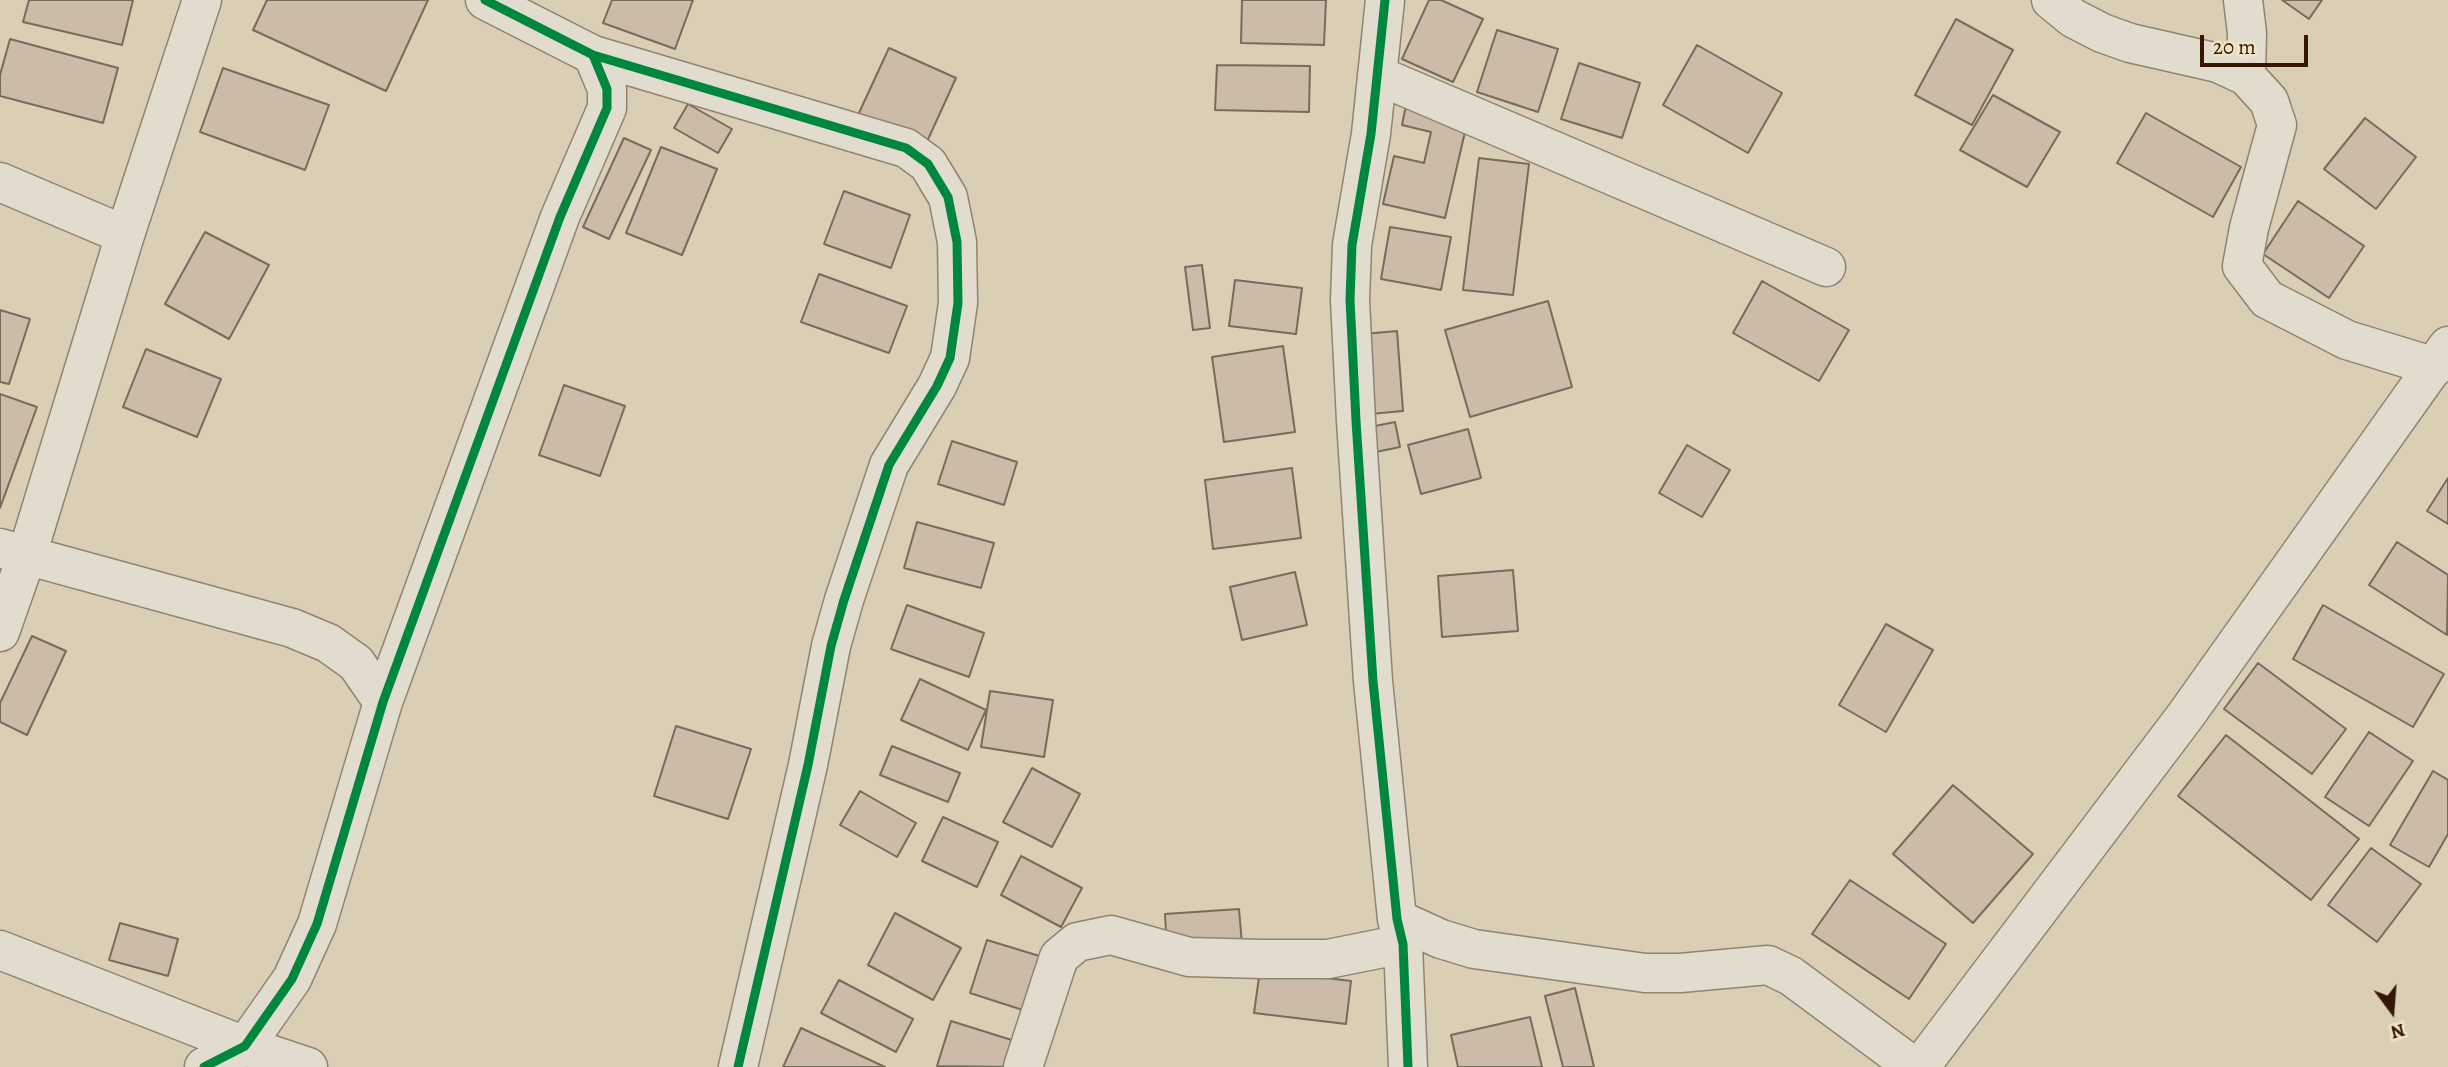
<!DOCTYPE html>
<style>
body{margin:0}
#map{position:relative;width:2448px;height:1067px;overflow:hidden;background:#dacfb4;font-family:Alegreya,serif}
canvas{display:block}
.north{position:absolute;left:2357px;top:976px;width:70px;height:70px;-webkit-text-stroke:5px #f1e4c4;paint-order:stroke;rotate:164deg;font-size:19px;font-weight:700;line-height:28px;text-align:center;color:#351704}
.north::after{content:'';display:block;margin:auto;width:24px;height:32px;background:#351704;clip-path:polygon(50% 0,100% 100%,50% 72%,0 100%)}
.scale{position:absolute;left:2200px;top:35px;width:108px;height:32px;box-sizing:border-box;border:4px solid #351704;border-top:0;padding-left:9px;font-size:21px;line-height:24px;white-space:nowrap;color:#351704;-webkit-text-stroke:5px #f1e4c4;paint-order:stroke}
</style>
<div id="map">
<canvas width="2448" height="1067"></canvas>
<div class="north">N</div>
<div class="scale">20 m</div>
</div>
<script>
const context = document.querySelector('canvas').getContext('2d');
context.lineJoin = 'round';
function fillPath(path, color) {
  context.fillStyle = color;
  context.fill(path, 'evenodd');
}
function shape(rows) {
  const path = new Path2D();
  for (const r of rows) {
    path.moveTo(r[0], r[1]);
    for (let i = 2; i < r.length; i += 2) path.lineTo(r[i], r[i + 1]);
  }
  return path;
}
function strokePath(path, color, width, dash) {
  context.strokeStyle = color;
  context.lineWidth = width;
  context.lineCap = dash ? 'butt' : 'round';
  context.setLineDash(dash || []);
  context.stroke(path);
}
const building = shape([
 [29,0,133,0,122,45,23,22,29,0],
 [267,0,428,0,386,91,253,30,267,0],
 [612,0,693,0,675,49,603,23,612,0],
 [1242,0,1326,0,1324,45,1241,43,1242,0],
 [1429,0,1441,0,1483,19,1453,82,1402,59,1429,0],
 [2282,0,2322,0,2309,19,2282,0],
 [1956,19,2013,50,1972,125,1915,95,1956,19],
 [1497,30,1558,49,1538,112,1477,92,1497,30],
 [10,39,118,68,103,123,0,96,0,75,10,39],
 [1697,45,1782,93,1748,153,1663,105,1697,45],
 [889,48,956,78,925,146,858,115,889,48],
 [1579,63,1640,83,1622,138,1561,119,1579,63],
 [1217,65,1310,66,1309,112,1215,110,1217,65],
 [223,68,329,105,305,170,200,132,223,68],
 [1993,95,2060,132,2027,187,1960,150,1993,95],
 [688,104,732,129,718,153,674,128,688,104],
 [1406,105,1468,119,1445,218,1383,204,1394,156,1424,163,1431,132,1402,125,1406,105],
 [2146,113,2241,167,2213,217,2117,163,2146,113],
 [2365,118,2416,157,2376,209,2324,169,2365,118],
 [624,138,651,150,609,239,583,227,624,138],
 [661,147,717,169,682,255,626,233,661,147],
 [1479,158,1529,164,1513,295,1463,290,1479,158],
 [844,191,910,215,891,268,824,244,844,191],
 [2298,201,2364,246,2329,298,2263,254,2298,201],
 [1390,227,1451,237,1441,290,1381,279,1390,227],
 [205,232,269,265,229,339,165,304,205,232],
 [1202,265,1210,328,1193,330,1185,267,1202,265],
 [819,274,907,306,889,353,801,322,819,274],
 [1235,280,1302,288,1296,334,1229,326,1235,280],
 [1762,281,1849,330,1819,381,1733,333,1762,281],
 [1548,301,1572,387,1470,417,1445,330,1548,301],
 [0,310,30,319,9,384,0,382,0,310],
 [1397,331,1403,411,1370,414,1364,334,1397,331],
 [1283,346,1295,432,1224,442,1212,357,1283,346],
 [146,349,221,379,197,437,123,407,146,349],
 [564,385,625,406,600,476,539,455,564,385],
 [0,394,37,407,0,508,0,394],
 [1395,422,1400,447,1371,453,1365,428,1395,422],
 [1468,429,1481,478,1421,494,1408,445,1468,429],
 [952,441,1017,462,1004,505,938,484,952,441],
 [1687,445,1730,470,1702,517,1659,493,1687,445],
 [1292,468,1301,538,1213,549,1205,480,1292,468],
 [2448,478,2448,524,2427,511,2448,478],
 [917,522,994,543,981,588,904,568,917,522],
 [2397,542,2448,575,2447,635,2369,585,2397,542],
 [1513,570,1518,631,1442,637,1438,576,1513,570],
 [1295,572,1307,625,1242,640,1230,587,1295,572],
 [907,605,984,633,969,677,891,649,907,605],
 [2323,605,2444,674,2413,727,2293,659,2323,605],
 [1886,624,1933,650,1886,732,1839,705,1886,624],
 [32,636,66,651,27,735,0,722,0,703,32,636],
 [2258,663,2346,729,2312,774,2224,709,2258,663],
 [920,679,986,710,968,750,901,720,920,679],
 [990,691,1053,700,1044,757,981,747,990,691],
 [676,726,751,749,728,819,654,796,676,726],
 [2369,732,2413,761,2369,826,2325,797,2369,732],
 [2226,735,2359,839,2311,900,2178,796,2226,735],
 [892,746,960,773,948,802,880,775,892,746],
 [1032,768,1080,794,1052,847,1003,822,1032,768],
 [2433,771,2448,780,2448,834,2429,867,2390,845,2433,771],
 [1953,785,2033,854,1973,923,1893,854,1953,785],
 [860,791,916,823,897,857,840,825,860,791],
 [943,817,998,842,977,887,922,861,943,817],
 [2371,848,2421,884,2377,942,2328,905,2371,848],
 [1021,856,1082,888,1061,927,1001,895,1021,856],
 [1850,880,1946,944,1909,999,1812,934,1850,880],
 [1239,909,1242,944,1167,949,1165,914,1239,909],
 [895,913,961,948,933,1000,868,965,895,913],
 [120,923,178,939,168,976,109,960,120,923],
 [987,940,1046,958,1029,1012,970,993,987,940],
 [1260,970,1351,981,1346,1024,1254,1013,1260,970],
 [839,980,913,1019,896,1052,821,1013,839,980],
 [1575,988,1594,1067,1563,1067,1545,996,1575,988],
 [1530,1017,1542,1067,1458,1067,1451,1035,1530,1017],
 [951,1021,1018,1042,1010,1067,937,1066,951,1021],
 [801,1028,885,1067,783,1067,801,1028]
]);
fillPath(building, '#ccbba8');
strokePath(building, '#766c5c', 2);
const minor = shape([
 [485,0,593,55,906,148,928,164,948,197,957,242,958,303,950,358,937,386,889,465,844,600,831,646,808,765,738,1067],
 [1385,0,1371,134,1352,245,1350,300,1356,421,1373,681,1397,919,1403,944,1408,1067],
 [2051,0,2073,18,2102,33,2130,43,2218,63,2246,76,2269,101,2277,125,2249,228,2242,266,2267,299,2347,340,2435,367],
 [2243,0,2247,33,2246,76],
 [1377,75,1826,267],
 [0,182,125,235],
 [0,548,292,628,328,643,356,663,383,702],
 [0,632,27,555,125,235,202,0],
 [1397,919,1441,939,1474,949,1645,973,1680,973,1768,965,1791,976,1914,1067],
 [0,950,245,1046,308,1067],
 [204,1067,245,1046,292,979,317,924,383,702,560,217,607,108,607,89,593,55],
 [1023,1067,1059,957,1077,942,1111,935,1189,957,1262,959,1328,959,1403,944],
 [1920,1067,2186,715,2448,346]
]);
strokePath(minor, '#8e8473', 41);
strokePath(minor, '#e1dcce', 38);
strokePath(shape([
 [485,0,593,55,906,148,928,164,948,197,957,242,958,303,950,358,937,386,889,465,844,600,831,646,808,765,738,1067],
 [1385,0,1371,134,1352,245,1350,300,1356,421,1373,681,1397,919,1403,944,1408,1067],
 [204,1067,245,1046,292,979,317,924,383,702,560,217,607,108,607,89,593,55]
]), '#00873e', 9);
</script>
